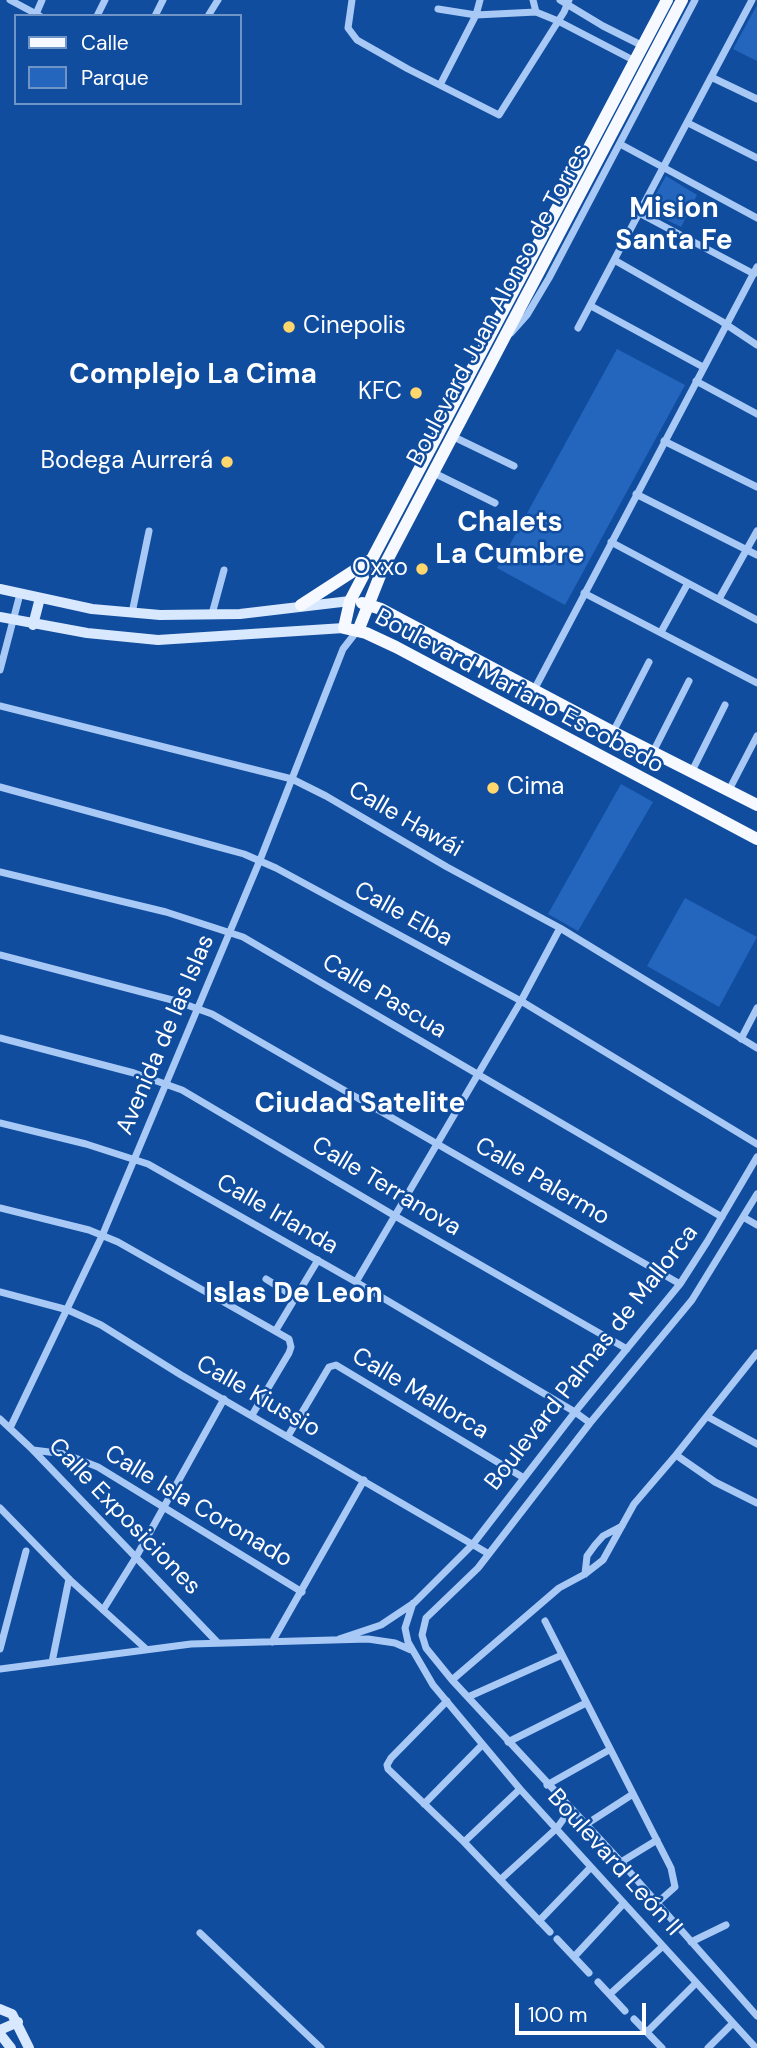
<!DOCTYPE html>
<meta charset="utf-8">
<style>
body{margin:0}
#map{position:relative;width:757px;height:2048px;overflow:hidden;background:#114d9f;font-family:"DM Sans",sans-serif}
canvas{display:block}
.legend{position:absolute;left:14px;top:14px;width:228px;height:91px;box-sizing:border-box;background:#114d9f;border:2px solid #7094c5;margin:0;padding:9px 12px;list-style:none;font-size:21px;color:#fff}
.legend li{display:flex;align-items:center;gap:14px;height:35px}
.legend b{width:35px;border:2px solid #7094c5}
.scale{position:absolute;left:515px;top:2003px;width:131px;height:32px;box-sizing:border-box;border:4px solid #fff;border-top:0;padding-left:9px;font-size:21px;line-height:24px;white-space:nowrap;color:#fff;-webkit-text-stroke:5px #114d9f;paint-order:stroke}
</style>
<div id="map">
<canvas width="757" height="2048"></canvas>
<ul class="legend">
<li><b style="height:9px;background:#f6f9ff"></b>Calle</li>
<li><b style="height:19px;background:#2466bd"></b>Parque</li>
</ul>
<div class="scale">100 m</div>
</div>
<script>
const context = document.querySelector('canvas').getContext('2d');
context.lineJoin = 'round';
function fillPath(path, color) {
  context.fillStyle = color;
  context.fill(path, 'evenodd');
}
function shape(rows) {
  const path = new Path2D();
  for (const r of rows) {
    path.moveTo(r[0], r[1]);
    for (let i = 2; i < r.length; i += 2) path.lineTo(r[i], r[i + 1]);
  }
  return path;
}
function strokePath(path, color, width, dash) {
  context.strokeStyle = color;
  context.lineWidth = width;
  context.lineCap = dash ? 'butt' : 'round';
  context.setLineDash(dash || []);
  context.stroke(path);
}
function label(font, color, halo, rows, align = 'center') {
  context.font = font + ' "DM Sans",sans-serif';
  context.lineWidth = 5;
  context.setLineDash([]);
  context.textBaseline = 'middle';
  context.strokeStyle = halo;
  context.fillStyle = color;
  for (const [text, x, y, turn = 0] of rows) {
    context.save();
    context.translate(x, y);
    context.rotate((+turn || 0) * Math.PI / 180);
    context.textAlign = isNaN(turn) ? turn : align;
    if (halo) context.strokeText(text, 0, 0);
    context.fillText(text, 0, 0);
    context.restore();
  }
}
fillPath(shape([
 [757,5,757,61,733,49],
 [666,176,697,195,681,227,647,210],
 [617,349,685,385,565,605,497,568],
 [621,784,653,802,578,931,548,914],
 [685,898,757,937,719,1007,647,966]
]), '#2466bd');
strokePath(shape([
 [10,0,40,16],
 [352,0,348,28,357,40,408,69,499,115,564,12,569,0],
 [533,0,536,12],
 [560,0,603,26,643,46],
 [438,9,476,15,536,12,558,21,635,61],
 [36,14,42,0],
 [97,16,105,0],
 [155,16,163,0],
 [208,16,218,0],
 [711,77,757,99],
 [440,85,476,15,480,0],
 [688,123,757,158],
 [620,144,757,218],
 [639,213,754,274],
 [616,261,721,321,757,345],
 [591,306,703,367],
 [578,328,752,0],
 [511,333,527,315,549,278,695,0],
 [696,381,757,414],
 [454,437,514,466],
 [664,441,757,487],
 [434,473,495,503],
 [636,494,757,555],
 [611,542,757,620],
 [584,593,757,683],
 [719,599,757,531],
 [132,613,149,531],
 [212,614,224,570],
 [661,632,688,583],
 [0,670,20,594],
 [534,690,757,267],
 [0,706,292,779,326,796,447,867,560,928,757,1048],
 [613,732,649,662],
 [653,752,689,681],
 [692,771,725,705],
 [0,787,215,846,244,854,276,868,521,1001,757,1144],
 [729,790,757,736],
 [0,872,166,912,243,937,722,1217],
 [0,955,176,1001,212,1014,680,1284],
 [0,1038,134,1073,182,1090,395,1216,627,1349],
 [741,1039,757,1008],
 [0,1123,86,1144,148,1164,356,1282,575,1412,590,1423],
 [757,1194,692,1300,590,1423,478,1568,426,1618,422,1635,426,1648,452,1680,621,1862,757,2016],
 [0,1208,89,1230,118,1242,289,1339,291,1347,289,1353,252,1415],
 [743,1217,757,1225],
 [266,1279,296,1298],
 [356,1282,521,1001,560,928],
 [0,1292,68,1310,101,1325,181,1375,489,1554],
 [276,1330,318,1260],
 [708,1417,757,1444],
 [0,1419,33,1450,218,1643],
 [10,1428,102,1236,260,860,343,649,357,631],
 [288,1436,329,1367,336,1365,524,1478],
 [33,1450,65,1454,98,1467,302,1592],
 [676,1455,715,1482,757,1503],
 [0,1508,69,1579,145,1648],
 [585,1574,587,1556,595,1545,603,1536,622,1526],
 [413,1603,405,1628,408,1642,433,1685,520,1789,756,2048],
 [103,1610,136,1557,224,1399],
 [545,1621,671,1868,675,1887,657,1903],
 [339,1639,381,1625,414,1603,473,1544,575,1412,680,1284,707,1242,757,1157],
 [272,1642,364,1480],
 [0,1649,26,1551],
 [52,1662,69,1579],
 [0,1669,191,1644,368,1639,395,1643,411,1650],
 [452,1680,559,1588,585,1574,603,1560,634,1504,676,1455,757,1353],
 [468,1697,562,1655],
 [447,1701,391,1758,387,1765,388,1769,464,1842,550,1932],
 [508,1742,586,1703],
 [547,1785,609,1750],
 [424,1804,482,1745],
 [585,1825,633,1794],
 [464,1842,520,1789],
 [621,1862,657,1840],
 [500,1880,557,1828,570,1810],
 [539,1921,591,1867],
 [200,1933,321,2048],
 [557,1939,589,1973],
 [691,1942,726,1925],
 [574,1957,624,1903],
 [598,1982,625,2011],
 [610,1994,663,1946],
 [634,2019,662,2048],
 [647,2032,696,1983],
 [708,2048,733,2023]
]), '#a8c9f5', 7);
strokePath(shape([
 [0,589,92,609,160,615,240,614,350,601],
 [0,617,87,633,158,640,344,628],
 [33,625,40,598],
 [0,2009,12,2014,29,2048],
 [0,2030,18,2022],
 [0,2034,11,2048]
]), '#d8e8fe', 10);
strokePath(shape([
 [667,0,372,559,350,601,344,628,366,633,396,647,757,839],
 [362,603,381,609,613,732,757,805],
 [301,605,372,559],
 [358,631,383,568,682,0]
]), '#f6f9ff', 12);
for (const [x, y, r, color] of [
 [289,327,7,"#ffd76c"],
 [416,393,7,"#ffd76c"],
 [227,462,7,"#ffd76c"],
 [422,569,7,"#ffd76c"],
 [493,788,7,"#ffd76c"]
]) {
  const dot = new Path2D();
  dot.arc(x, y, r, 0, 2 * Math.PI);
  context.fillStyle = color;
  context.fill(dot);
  strokePath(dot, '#114d9f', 2.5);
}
label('24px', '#fff', '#114d9f', [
 ["Boulevard Juan Alonso de Torres",499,305,-62],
 ["Boulevard Mariano Escobedo",519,692,28],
 ["Calle Hawái",405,820,30],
 ["Calle Elba",403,915,29],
 ["Calle Pascua",384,997,31],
 ["Avenida de las Islas",166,1035,-67],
 ["Calle Palermo",542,1182,30],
 ["Calle Terranova",386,1187,31],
 ["Calle Irlanda",277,1215,30],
 ["Boulevard Palmas de Mallorca",592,1358,-52],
 ["Calle Mallorca",420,1394,31],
 ["Calle Kiussio",258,1397,30],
 ["Calle Isla Coronado",198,1507,31],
 ["Calle Exposiciones",124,1517,46],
 ["Boulevard León II",614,1863,48]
]);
label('24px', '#fff', '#114d9f', [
 ["Cinepolis",303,327,"left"],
 ["KFC",402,393],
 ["Bodega Aurrerá",213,462],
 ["Oxxo",408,569],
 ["Cima",507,788,"left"]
], 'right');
label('bold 28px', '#fff', '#114d9f', [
 ["Mision",674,210],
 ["Santa Fe",674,242],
 ["Complejo La Cima",193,376],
 ["Chalets",510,524],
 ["La Cumbre",510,556],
 ["Ciudad Satelite",360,1105],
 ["Islas De Leon",294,1295]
]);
</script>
